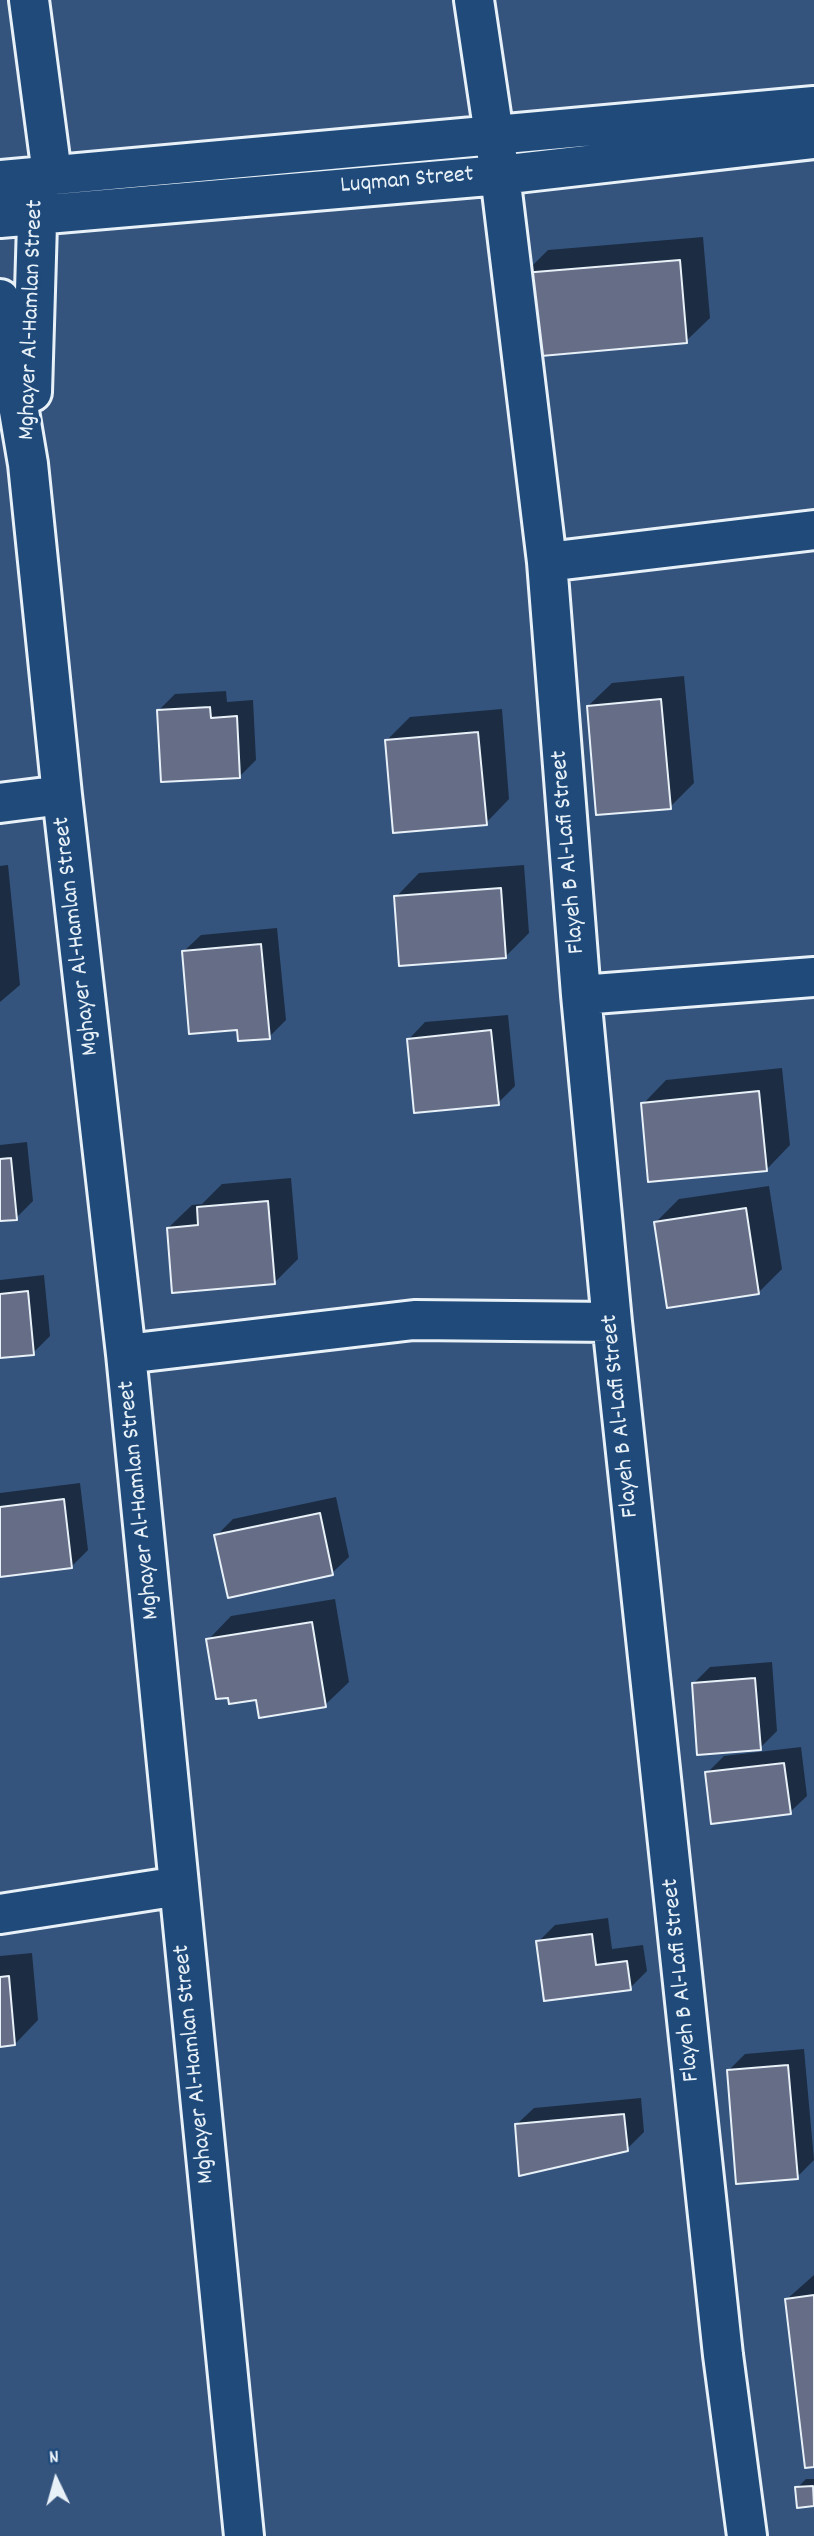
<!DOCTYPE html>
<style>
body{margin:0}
#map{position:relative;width:814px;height:2536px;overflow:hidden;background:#34547e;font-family:Dekko,sans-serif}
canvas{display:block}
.north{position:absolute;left:21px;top:2445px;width:70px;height:70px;-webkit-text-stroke:5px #1f4a7a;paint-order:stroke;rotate:355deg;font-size:19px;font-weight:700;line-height:28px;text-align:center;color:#e8f1f8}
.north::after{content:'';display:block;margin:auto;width:24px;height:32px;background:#e8f1f8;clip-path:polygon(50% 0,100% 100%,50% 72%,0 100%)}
</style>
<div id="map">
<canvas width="814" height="2536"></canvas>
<div class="north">N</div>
</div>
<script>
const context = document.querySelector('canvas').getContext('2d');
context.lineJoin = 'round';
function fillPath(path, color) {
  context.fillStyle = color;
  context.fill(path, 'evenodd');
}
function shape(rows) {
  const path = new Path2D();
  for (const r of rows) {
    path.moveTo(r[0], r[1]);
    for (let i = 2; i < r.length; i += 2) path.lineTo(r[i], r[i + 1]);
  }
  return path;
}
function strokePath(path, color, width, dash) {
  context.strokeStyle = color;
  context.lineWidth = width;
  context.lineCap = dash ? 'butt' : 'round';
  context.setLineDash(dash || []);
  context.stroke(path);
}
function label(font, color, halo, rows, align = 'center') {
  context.font = font + ' Dekko,sans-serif';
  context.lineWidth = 6;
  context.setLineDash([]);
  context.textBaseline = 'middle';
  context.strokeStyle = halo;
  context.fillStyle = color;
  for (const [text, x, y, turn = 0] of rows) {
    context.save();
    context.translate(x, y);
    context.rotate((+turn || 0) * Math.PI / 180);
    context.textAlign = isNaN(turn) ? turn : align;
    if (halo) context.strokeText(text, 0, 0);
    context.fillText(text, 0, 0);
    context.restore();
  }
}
fillPath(shape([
 [703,237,710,318,686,341,524,274,548,250],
 [684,676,694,783,670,807,588,706,612,683],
 [226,691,227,702,253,700,256,760,240,776,158,711,175,694],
 [502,709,509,799,486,823,386,741,410,717],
 [8,865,20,985,0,1002,0,866],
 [524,865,529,933,505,957,396,897,419,873],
 [277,928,286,1020,269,1037,239,1028,184,951,201,935],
 [508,1015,515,1086,498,1103,409,1039,425,1022],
 [782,1068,790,1145,767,1169,643,1104,666,1080],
 [27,1142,33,1201,16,1218,0,1219,0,1145],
 [291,1178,298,1259,274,1283,168,1228,192,1205,202,1204,222,1184],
 [769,1186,782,1269,759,1292,656,1222,679,1199],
 [44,1275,50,1336,33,1353,0,1357,0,1280],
 [80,1483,88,1550,71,1567,0,1575,0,1493],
 [336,1497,349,1557,332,1573,216,1536,233,1519],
 [335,1599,349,1682,325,1705,229,1696,208,1640,231,1616],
 [772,1662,777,1731,760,1748,693,1684,710,1667],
 [801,1747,807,1796,790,1812,707,1773,724,1756],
 [608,1918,612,1949,643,1945,647,1971,630,1988,538,1942,555,1925],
 [32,1953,38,2020,15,2044,0,2045,0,1956],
 [804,2049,814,2160,797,2177,728,2071,745,2054],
 [641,2098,644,2132,627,2149,517,2124,534,2108],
 [814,2275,814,2465,787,2299],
 [806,2479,814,2479,814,2504,799,2506,797,2488]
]), '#0007');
const building = shape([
 [680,260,687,343,530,357,523,273,680,260],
 [661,699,671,809,596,815,587,706,661,699],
 [210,707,211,718,237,716,240,778,161,782,157,710,210,707],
 [478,732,487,825,393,833,385,740,478,732],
 [501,888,506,958,399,966,394,896,501,888],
 [261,944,270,1039,238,1041,237,1030,189,1034,182,951,261,944],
 [491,1030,499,1105,414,1113,407,1039,491,1030],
 [759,1091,767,1171,648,1182,641,1103,759,1091],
 [11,1158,17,1220,0,1221,0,1159,11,1158],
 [268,1201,275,1284,172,1293,167,1228,198,1225,197,1207,268,1201],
 [746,1208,759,1294,667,1308,654,1222,746,1208],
 [28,1291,34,1355,0,1358,0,1294,28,1291],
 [64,1499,72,1568,0,1577,0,1507,64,1499],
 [320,1513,333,1575,228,1598,214,1535,320,1513],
 [312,1622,326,1707,259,1718,256,1700,229,1704,228,1698,216,1699,206,1639,312,1622],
 [755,1678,761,1750,697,1755,692,1683,755,1678],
 [784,1763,791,1814,711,1824,705,1772,784,1763],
 [592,1934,596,1965,627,1961,631,1990,544,2001,536,1941,592,1934],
 [9,1976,15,2045,0,2047,0,1977,9,1976],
 [788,2065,798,2179,736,2184,727,2070,788,2065],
 [624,2114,628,2151,519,2176,515,2124,624,2114],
 [814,2295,814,2467,805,2468,785,2299,814,2295],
 [813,2486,814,2506,797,2508,795,2487,813,2486]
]);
fillPath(building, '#656d87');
strokePath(building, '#e8f1f8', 2);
const minor = shape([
 [29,0,52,174],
 [474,0,500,175,547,562,581,995,612,1322,723,2355,747,2536],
 [0,180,814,106],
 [0,218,500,175,814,139],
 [0,299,28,464,62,795,126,1354,244,2536],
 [32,392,38,190],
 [547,562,814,530],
 [0,803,62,795],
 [581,995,814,977],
 [126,1354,414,1320,612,1322],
 [0,1914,179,1886]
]);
strokePath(minor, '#e8f1f8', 44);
strokePath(minor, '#1f4a7a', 38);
label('24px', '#e8f1f8', '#1f4a7a', [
 ["Luqman Street",407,182,-5],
 ["Mghayer Al-Hamlan Street",33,320,-88],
 ["Flayeh B Al-Lafi Street",570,852,-95],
 ["Mghayer Al-Hamlan Street",78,936,-97],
 ["Flayeh B Al-Lafi Street",622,1416,-96],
 ["Mghayer Al-Hamlan Street",141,1500,-96],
 ["Flayeh B Al-Lafi Street",683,1980,-96],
 ["Mghayer Al-Hamlan Street",196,2064,-96]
]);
</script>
